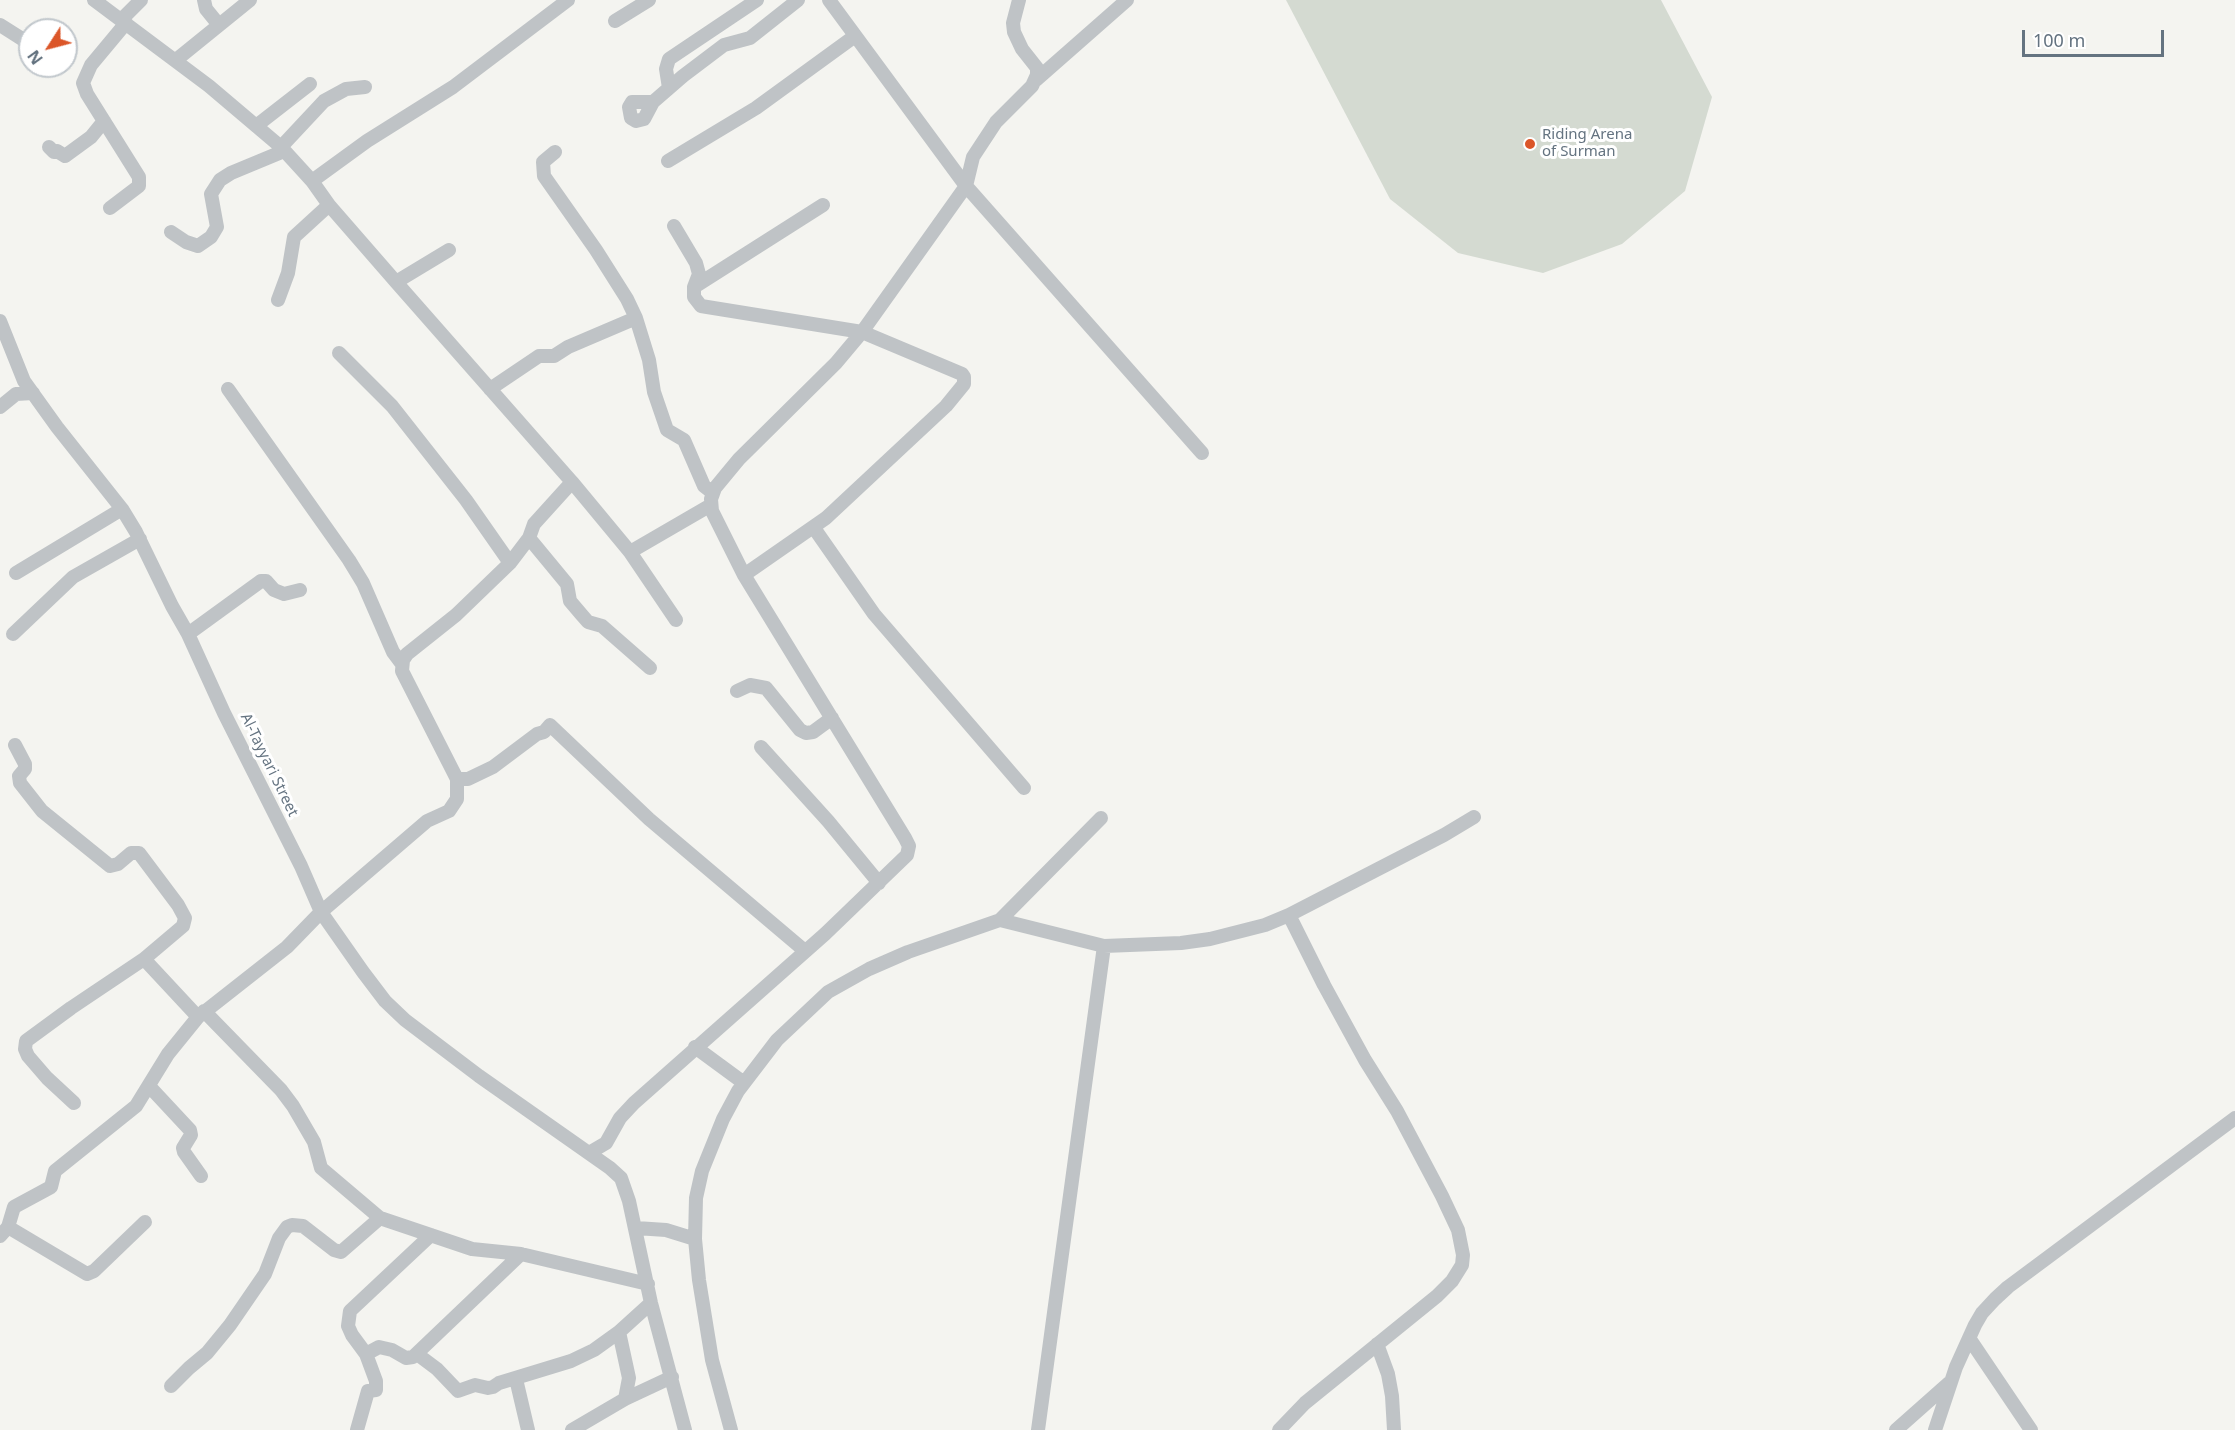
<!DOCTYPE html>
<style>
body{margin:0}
#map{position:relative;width:2235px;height:1430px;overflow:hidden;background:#f4f4f0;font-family:"Noto Sans",sans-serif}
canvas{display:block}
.north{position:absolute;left:18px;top:18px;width:60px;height:60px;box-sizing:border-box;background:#fff;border:2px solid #c1c7cc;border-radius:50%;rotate:234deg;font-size:16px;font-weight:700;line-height:24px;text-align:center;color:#647380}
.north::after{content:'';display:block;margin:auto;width:21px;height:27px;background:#db5629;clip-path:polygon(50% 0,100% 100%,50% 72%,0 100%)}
.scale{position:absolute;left:2022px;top:30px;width:142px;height:27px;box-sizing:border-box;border:3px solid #647380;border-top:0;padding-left:8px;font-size:18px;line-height:21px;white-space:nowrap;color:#647380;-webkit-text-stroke:4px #fff;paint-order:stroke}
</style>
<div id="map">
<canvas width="2235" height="1430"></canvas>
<div class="north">N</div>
<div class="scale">100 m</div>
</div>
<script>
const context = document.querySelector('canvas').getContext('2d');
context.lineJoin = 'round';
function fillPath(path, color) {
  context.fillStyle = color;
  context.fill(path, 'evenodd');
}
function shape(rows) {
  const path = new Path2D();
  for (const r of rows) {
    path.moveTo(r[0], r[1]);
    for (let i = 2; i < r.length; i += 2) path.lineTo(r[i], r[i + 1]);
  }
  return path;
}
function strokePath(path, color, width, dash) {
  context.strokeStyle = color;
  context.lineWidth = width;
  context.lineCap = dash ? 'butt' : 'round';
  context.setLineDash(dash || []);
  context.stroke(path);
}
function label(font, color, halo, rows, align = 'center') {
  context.font = font + ' "Noto Sans",sans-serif';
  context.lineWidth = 6;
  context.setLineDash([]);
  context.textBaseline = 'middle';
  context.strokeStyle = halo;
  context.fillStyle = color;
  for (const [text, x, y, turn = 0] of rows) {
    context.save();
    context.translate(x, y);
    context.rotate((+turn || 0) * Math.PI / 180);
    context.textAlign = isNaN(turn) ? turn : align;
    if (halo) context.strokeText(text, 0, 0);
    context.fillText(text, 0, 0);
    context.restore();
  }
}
fillPath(shape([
 [1286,0,1661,0,1712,97,1685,191,1622,244,1543,273,1458,253,1390,199]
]), '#d4dad1');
strokePath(shape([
 [94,0,209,86,281,147,312,181,329,205,396,282,572,482,630,552,711,505],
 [204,0,206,9,219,25],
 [829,0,966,186,1202,453],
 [121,20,141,0],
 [615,21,649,0],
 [0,25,30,44],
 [176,60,250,0],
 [1036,80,1127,0],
 [669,88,666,69,669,59,757,0],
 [653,102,632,102,629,107,631,118,636,121,644,119,653,102,683,76,724,45,750,38,798,0],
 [256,126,310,84],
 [49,147,54,152,57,151,65,156,91,137,104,121],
 [281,147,324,101,346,89,365,87],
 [555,152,543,162,544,176,596,250,627,299,636,318,649,360,654,392,667,430,684,440,704,486,713,493],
 [668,161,756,108,855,36],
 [312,181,367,141,453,87,568,0],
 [110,208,139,186,139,177,87,94,83,83,91,65,126,23],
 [674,226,696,263,699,274,694,287,694,297,701,306,862,332,962,374,964,377,964,384,946,406,826,518,744,575],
 [171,232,186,242,198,246,211,237,217,227,211,194,220,180,231,173,284,151],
 [396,282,449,250],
 [694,287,823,205],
 [278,300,288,273,294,237,329,205],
 [0,321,24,381,57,427,122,509,136,532,172,606,188,634,224,713,301,866,321,912,363,972,385,1001,405,1020,479,1076,610,1168,621,1178,629,1201,651,1303,685,1430],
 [339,353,392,406,466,500,510,563],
 [228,389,349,560,363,583,393,652,402,664],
 [490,389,539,356,554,356,568,347,636,318],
 [0,407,16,394,33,393],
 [814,528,874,614,1024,788],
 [529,538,567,584,570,601,581,614,588,622,602,626,650,668],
 [630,552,676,620],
 [16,573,122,509],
 [13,634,73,577,140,539],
 [188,634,261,581,266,581,274,590,284,594,300,590],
 [737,691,750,685,766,688,800,730,806,733,813,732,832,718],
 [15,745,25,764,25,769,19,776,20,783,42,811,110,866,118,864,131,853,139,853,178,905,185,918,183,926,144,959,71,1008,26,1041,25,1049,28,1056,47,1078,74,1103],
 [761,747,828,821,879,883],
 [457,779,468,779,493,767,537,734,544,732,550,725,649,819,805,951],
 [1000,920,1104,946,1181,943,1210,939,1265,925,1289,915,1444,835,1474,817],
 [144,959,198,1017],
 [204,1011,281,1090,293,1106,314,1142,321,1168,380,1218,472,1249,521,1254,648,1284],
 [695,1047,744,1083],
 [149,1086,190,1130,191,1135,183,1148,184,1152,201,1176],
 [589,1153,606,1143,620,1118,634,1103,825,934,907,855,909,846,905,838,744,575,712,511,711,499,715,488,739,459,836,363,862,332,966,186,973,157,996,122,1032,86,1037,75,1037,68,1022,49,1014,32,1013,23,1019,0],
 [8,1227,87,1274,94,1271,145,1222],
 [636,1228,666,1230,695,1239],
 [0,1236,8,1227,14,1207,51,1187,55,1171,136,1106,168,1054,198,1017,287,947,321,912,427,821,449,811,457,799,457,779,402,671,403,660,407,654,456,615,510,563,529,538,534,524,572,482],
 [619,1332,629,1378,625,1399],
 [1969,1338,2031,1430],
 [1377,1344,1388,1374,1392,1396,1394,1430],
 [366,1354,379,1347,392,1350,406,1358,413,1357,521,1254],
 [417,1354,437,1369,458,1391,475,1385,488,1388,493,1387,499,1383,571,1361,594,1350,619,1332,651,1303],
 [516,1379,528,1430],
 [171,1386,189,1368,207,1353,230,1325,265,1274,279,1238,287,1227,292,1225,303,1226,334,1250,341,1252,380,1218],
 [357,1430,368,1391,376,1390,376,1381,366,1354,352,1335,348,1326,350,1311,431,1235],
 [572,1430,625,1399,672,1377],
 [731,1430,712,1360,699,1280,695,1239,696,1198,702,1171,723,1119,738,1091,777,1040,828,992,869,969,908,952,1000,920,1101,818],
 [1038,1430,1104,946],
 [1279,1430,1305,1403,1437,1296,1452,1281,1462,1265,1463,1255,1458,1230,1442,1196,1397,1111,1365,1060,1324,985,1289,915],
 [1896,1430,1949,1383],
 [1935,1430,1956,1367,1975,1325,1982,1313,1995,1299,2008,1287,2235,1118]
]), '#bfc3c6', 14);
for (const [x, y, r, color] of [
 [1530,144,6,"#db5629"]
]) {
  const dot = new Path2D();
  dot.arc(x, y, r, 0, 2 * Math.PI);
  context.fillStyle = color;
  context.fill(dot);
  strokePath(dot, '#fff', 2);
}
label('15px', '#647380', '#fff', [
 ["Riding Arena",1542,135],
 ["of Surman",1542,152]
], 'left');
label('15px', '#647380', '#fff', [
 ["Al-Tayyari Street",269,765,64]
]);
</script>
